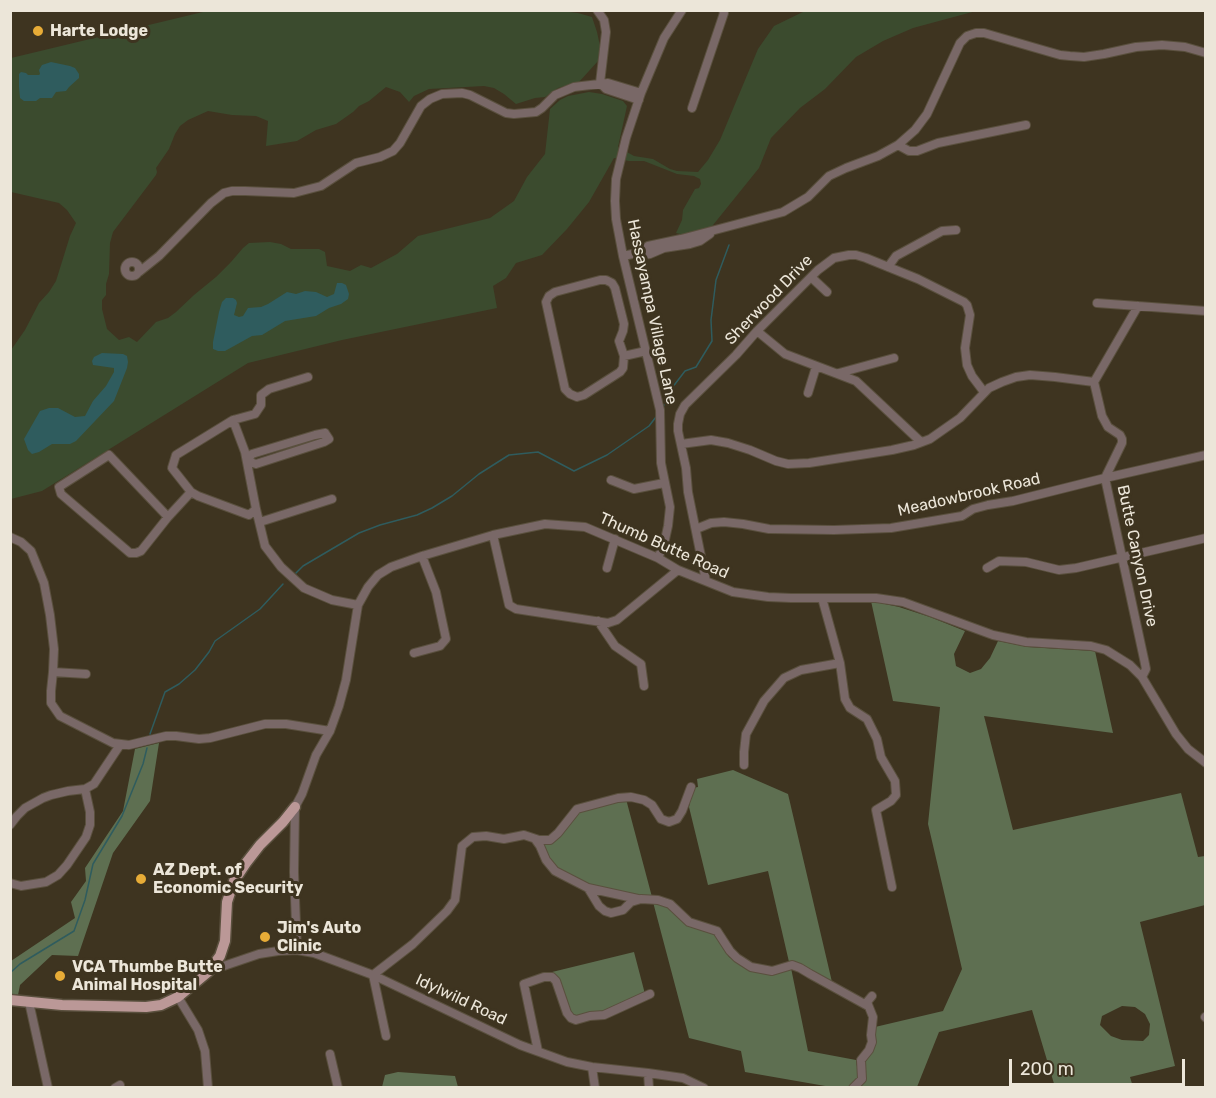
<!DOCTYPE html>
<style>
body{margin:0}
#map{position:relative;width:1216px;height:1098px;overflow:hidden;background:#3e3420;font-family:Rubik,sans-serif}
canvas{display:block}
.frame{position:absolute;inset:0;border:12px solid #ece6d9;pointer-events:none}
.scale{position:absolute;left:1009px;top:1059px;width:176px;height:27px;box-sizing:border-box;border:3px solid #ece6d9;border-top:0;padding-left:8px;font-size:18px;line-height:21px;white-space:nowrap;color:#ece6d9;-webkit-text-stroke:4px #3e3420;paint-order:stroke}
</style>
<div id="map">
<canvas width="1216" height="1098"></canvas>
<div class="frame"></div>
<div class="scale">200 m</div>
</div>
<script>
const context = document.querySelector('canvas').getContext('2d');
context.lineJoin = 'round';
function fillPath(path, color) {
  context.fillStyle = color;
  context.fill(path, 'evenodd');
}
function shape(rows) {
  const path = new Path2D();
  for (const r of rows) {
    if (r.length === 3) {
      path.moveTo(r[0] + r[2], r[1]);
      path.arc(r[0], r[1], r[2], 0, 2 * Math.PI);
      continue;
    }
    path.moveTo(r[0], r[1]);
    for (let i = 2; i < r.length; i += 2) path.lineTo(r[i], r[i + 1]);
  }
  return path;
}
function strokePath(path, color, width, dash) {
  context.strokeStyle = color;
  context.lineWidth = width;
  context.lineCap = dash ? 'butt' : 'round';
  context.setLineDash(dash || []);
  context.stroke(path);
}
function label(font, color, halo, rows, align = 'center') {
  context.font = font + ' Rubik,sans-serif';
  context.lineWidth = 6;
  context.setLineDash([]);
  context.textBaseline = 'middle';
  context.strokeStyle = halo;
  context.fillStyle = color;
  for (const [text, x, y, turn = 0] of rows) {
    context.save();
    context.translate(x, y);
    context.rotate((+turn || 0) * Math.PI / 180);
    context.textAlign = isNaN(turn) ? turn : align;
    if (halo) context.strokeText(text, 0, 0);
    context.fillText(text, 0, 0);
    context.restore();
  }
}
fillPath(shape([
 [507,10,553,10,578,13,592,17,597,32,600,46,598,61,579,82,558,88,545,97,535,98,516,104,504,94,494,88,484,86,429,89,414,96,409,102,400,92,386,87,369,101,359,106,353,112,336,124,316,130,297,141,266,146,268,121,256,116,232,115,208,111,188,120,180,126,175,134,169,149,156,168,157,172,156,175,113,232,110,243,109,274,106,284,106,295,102,300,102,309,107,329,119,340,129,337,137,342,156,322,168,318,176,312,194,295,216,277,231,262,243,248,249,243,270,242,281,244,291,249,319,249,325,252,327,266,350,271,361,265,371,268,397,254,418,236,490,218,514,201,527,177,545,154,550,109,560,100,568,96,589,92,602,94,623,101,627,106,618,147,634,156,653,159,670,169,677,171,698,172,708,160,720,140,758,49,774,26,805,11,976,11,913,28,883,41,856,57,825,89,800,108,771,138,759,168,709,230,689,236,676,233,682,220,683,210,695,189,699,188,701,184,700,179,694,176,677,174,644,161,629,161,614,158,589,202,567,229,542,255,516,263,506,278,493,286,497,308,342,340,248,363,42,491,11,499,11,350,25,330,39,303,49,292,56,281,70,236,76,223,67,210,59,203,11,192,11,58,207,11]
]), '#3b4b2e');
fillPath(shape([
 [871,601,899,607,930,617,965,631,954,654,956,666,970,673,981,669,990,658,998,641,1028,647,1095,651,1113,733,984,716,1013,830,1181,793,1198,857,1205,856,1205,905,1140,922,1175,1066,1130,1077,1133,1087,1055,1087,1032,1010,939,1032,917,1087,859,1088,875,1027,943,1011,962,969,928,824,940,707,893,701],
 [1122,1006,1135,1007,1145,1014,1150,1024,1149,1035,1143,1041,1122,1040,1111,1036,1100,1025,1102,1016],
 [159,743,150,801,113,853,78,956,52,955,20,985,18,995,11,994,11,961,75,918,71,902,86,881,85,868,123,811,135,749],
 [733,770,788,794,832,982,789,962,768,871,708,885,689,807,693,788,698,787,697,779],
 [626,799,652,897,593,888,558,870,550,861,541,843,554,841,559,838,578,812],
 [653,902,669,906,714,933,729,957,750,970,791,968,808,1051,856,1060,859,1079,855,1084,848,1087,831,1087,745,1072,741,1051,689,1038],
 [634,952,645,994,605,1012,573,1017,557,979,552,972],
 [398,1072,455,1076,458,1087,382,1087,385,1075]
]), '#5e6f51');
fillPath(shape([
 [51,62,70,66,75,68,79,74,79,78,69,87,66,91,56,92,52,98,40,98,36,101,24,101,20,98,19,87,19,74,21,72,26,73,28,75,39,75,40,74,39,70,42,65],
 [337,283,342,283,346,285,349,294,348,299,341,304,329,308,316,316,285,321,262,335,252,336,225,351,218,351,213,349,213,342,219,312,222,302,226,298,233,298,236,300,237,303,234,315,239,317,243,316,248,308,261,307,268,304,287,292,296,294,305,291,316,292,327,297,334,294],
 [102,353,123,354,127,356,128,362,127,368,114,401,76,441,70,444,52,444,39,452,32,454,28,450,24,439,40,411,49,408,58,408,75,417,85,416,93,401,106,386,114,372,114,368,93,365,92,361,94,357]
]), '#2f5c5e');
strokePath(shape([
 [664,405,668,400,672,388,685,371,696,367,712,341,711,320,716,280,729,245],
 [296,573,303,566,359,533,380,525,417,515,432,508,452,496,479,474,509,455,538,452,574,471,607,455,649,426,656,417],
 [150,734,165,692,179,684,195,670,209,652,215,641,260,609,283,584],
 [10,973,20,964,74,931,85,900,93,864,122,816,143,764,147,748]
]), '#2f5c5e', 1.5);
const minor = shape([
 [597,10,604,20,606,32,600,83],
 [600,83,606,89,639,100],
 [692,108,724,13,723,10],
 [898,145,909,151,917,151,938,143,1026,125],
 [637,253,643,255,650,254,664,248,690,244,700,241,710,234],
 [623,256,637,253,648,246,681,239,783,212,808,197,829,176,846,168,878,156,898,145,915,130,927,114,960,43,967,36,976,33,984,33,1060,55,1070,56,1084,57,1104,54,1136,47,1162,45,1185,47,1206,53],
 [132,269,7],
 [888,267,896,256,942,231,956,230],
 [139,272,159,256,211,203,224,193,232,191,245,191,294,193,321,186,356,163,380,157,393,151,400,143,421,106,430,99,442,94,462,93,470,95,506,113,514,114,536,112,542,108,555,95,574,87,582,86,608,83,641,93],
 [811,277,827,292],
 [1097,303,1206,311],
 [757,331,785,354,856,381,921,442],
 [624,356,623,368,620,372,584,395,577,397,570,394,565,389,546,302,549,296,555,292,600,280,606,280,612,283,615,288,624,324,623,331,619,341,624,356,646,351],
 [839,373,894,358],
 [1094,382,1102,416,1108,427,1120,435,1122,439,1122,443,1105,478,1144,659,1146,669,1142,677],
 [1094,382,1138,306],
 [808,393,816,367],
 [233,420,255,414,261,405,261,395,269,389,308,377],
 [325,433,329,439,324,442,256,464,247,461,252,454,315,435,325,433],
 [681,444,711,440,728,443,750,450,776,461,788,464,809,463,892,450,914,445,930,439,960,418,989,388,1002,382,1016,377,1030,375,1055,377,1094,382],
 [611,480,634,489,664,483],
 [256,509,245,452,233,420,176,455,172,468,191,492,198,496,249,515,256,509,265,546,281,567,304,588,332,600,358,605],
 [168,517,109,455,59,487,61,494,130,553,136,553,141,551,168,517,191,492],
 [260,522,332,499],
 [696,529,711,523,724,522,743,524,769,529,834,530,891,528,962,516,973,509,988,505,1013,501,1105,478,1206,455],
 [493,535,509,605,516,609,608,623,617,620,678,570],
 [10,537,21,542,31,551,44,583,50,615,54,649,53,672,51,691,51,703,60,716,113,743,129,745,166,736,176,736,199,739,210,738,265,724,286,724,330,731],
 [658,558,664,544,668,526,670,507,661,463,660,410,623,256,616,219,615,201,616,179,626,138,641,93,664,38,682,10],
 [607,568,615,539],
 [987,568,999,561,1026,562,1059,570,1076,568,1206,538],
 [706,581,688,492,686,468,678,431,678,424,680,414,685,405,736,355,757,331,818,270,834,258,849,255,856,255,866,258,918,279,964,302,967,305,970,315,965,348,967,365,972,376,984,392],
 [822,598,840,663,845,699,850,708,867,719,877,739,881,757,895,781,896,795,891,801,876,810,892,887],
 [598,621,615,646,641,664,644,686],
 [414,653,440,646,446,639,436,592,422,556],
 [53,672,86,674],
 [744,765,744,752,746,734,764,701,784,678,801,670,840,663],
 [85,789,94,784,120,745],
 [10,825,17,816,25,808,43,798,51,795,68,791,85,789,90,812,90,825,86,837,67,865,58,875,46,882,21,886,10,883],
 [535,839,540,846,546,860,555,871,588,888,599,906,605,911,611,913,623,910,631,902,641,899,658,900,670,904,689,922,717,931,730,951,737,958,751,967,772,971,792,965,800,968,810,974,868,1006],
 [588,888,638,899],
 [297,950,294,872,295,807,302,794,316,755,330,731,339,706,346,680,358,605,368,587,378,575,391,567,422,556,493,535,545,524,585,527,658,558,678,570,733,592,768,597,791,598,876,598,903,602,993,635,1026,642,1091,646,1106,650,1130,665,1142,677,1176,734,1188,749,1206,763],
 [209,971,259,954,278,951,297,950,314,953,373,975,520,1045,567,1062,592,1067,648,1073,683,1078,704,1088],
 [178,997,198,1030,205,1051,208,1088],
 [29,1002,48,1088],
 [1205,1017,1206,1018],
 [386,1036,373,975,413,944,447,911,455,900,462,846,473,837,486,836,504,839,524,835,539,840,550,840,558,833,577,809,618,798,631,797,644,800,652,805,661,819,669,822,677,819,682,811,691,787],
 [538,1051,524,984,544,977,552,977,556,981,567,1013,571,1018,576,1020,590,1016,604,1015,650,994],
 [330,1054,338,1088],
 [592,1067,595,1088],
 [648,1073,649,1088],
 [115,1088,120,1085],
 [853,1088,862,1079,861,1060,869,1050,872,1042,871,1035,873,1017,867,1002,872,996]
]);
const major = shape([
 [10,1000,62,1005,146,1007,161,1005,178,997,208,972,220,956,225,941,227,902,234,881,246,863,260,845,283,822,295,807]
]);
strokePath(minor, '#5a503e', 10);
strokePath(major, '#5a503e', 13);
strokePath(minor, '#796867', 8);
strokePath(major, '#bb9897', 10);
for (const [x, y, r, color] of [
 [38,31,6,"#e7ac37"],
 [141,879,6,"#e7ac37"],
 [265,937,6,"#e7ac37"],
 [60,976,6,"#e7ac37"]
]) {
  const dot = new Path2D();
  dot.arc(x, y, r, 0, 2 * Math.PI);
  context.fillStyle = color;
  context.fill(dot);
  strokePath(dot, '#3e3420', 2);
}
label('bold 16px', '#ece6d9', '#3e3420', [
 ["Harte Lodge",50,31],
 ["AZ Dept. of",153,870],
 ["Economic Security",153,888],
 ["Jim's Auto",277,928],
 ["Clinic",277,946],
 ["VCA Thumbe Butte",72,967],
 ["Animal Hospital",72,985]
], 'left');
label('16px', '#ece6d9', '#3e3420', [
 ["Sherwood Drive",769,300,-46],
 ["Hassayampa Village Lane",652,312,78],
 ["Meadowbrook Road",969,495,-13],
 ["Thumb Butte Road",664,546,24],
 ["Butte Canyon Drive",1137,556,78],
 ["Idylwild Road",461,1000,25]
]);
</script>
